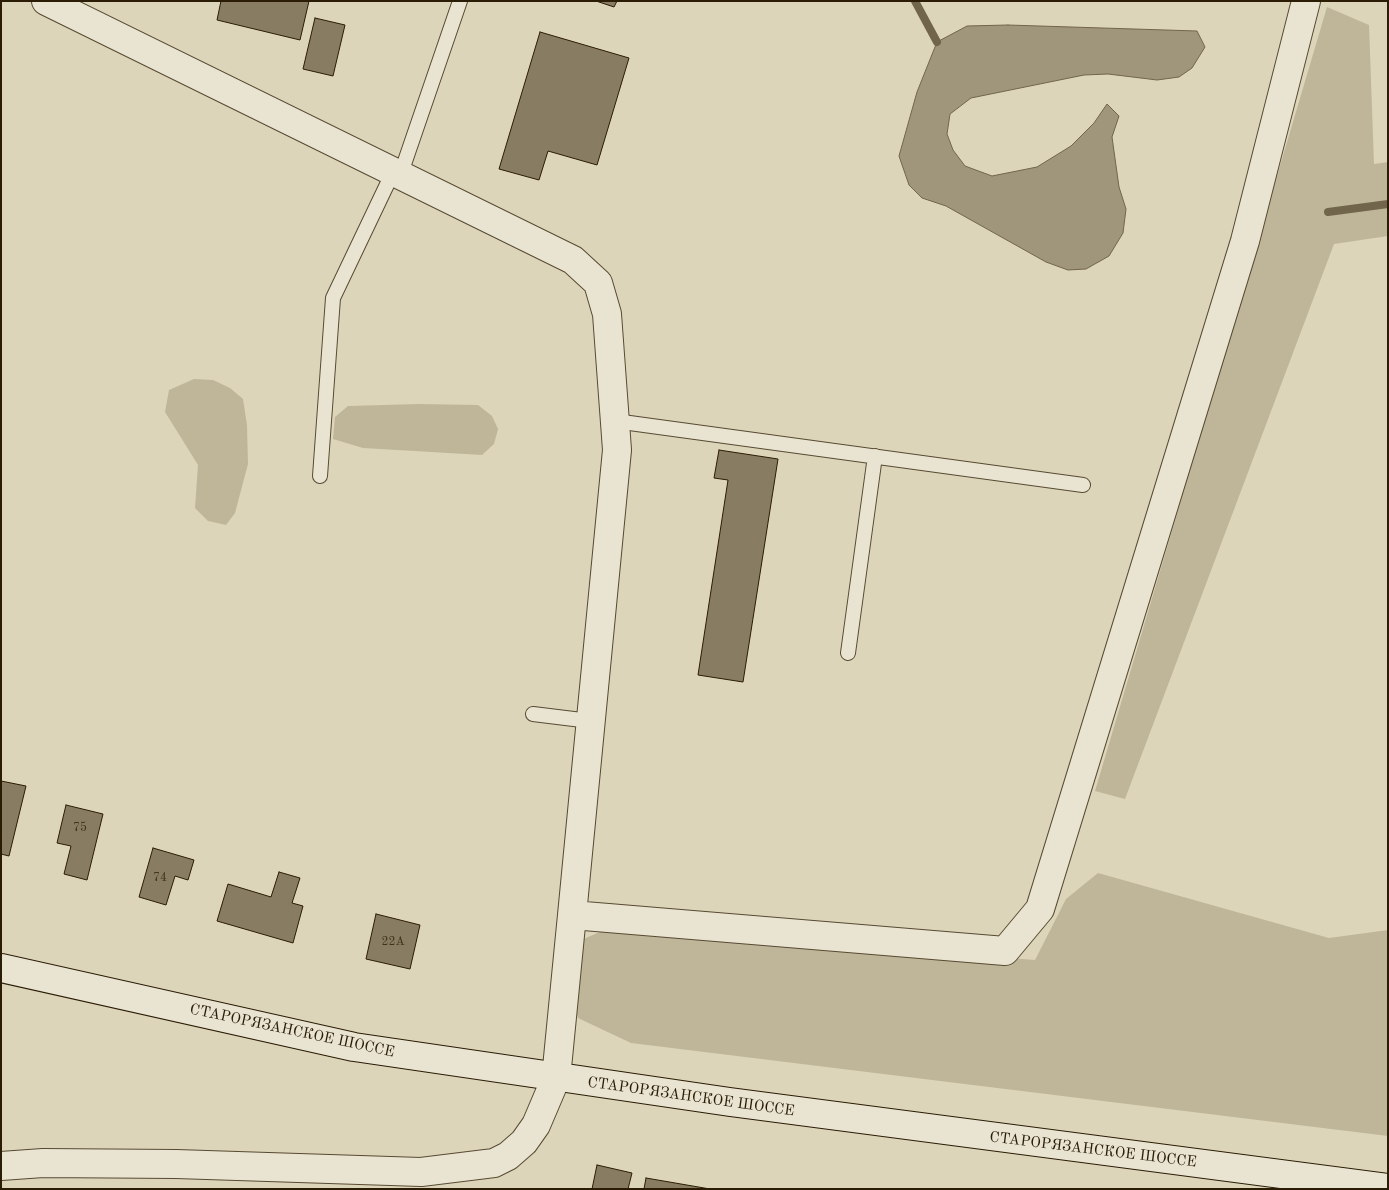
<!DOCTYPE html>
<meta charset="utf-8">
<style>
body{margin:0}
#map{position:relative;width:1389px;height:1190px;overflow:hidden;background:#ddd5b9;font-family:"Old Standard TT",serif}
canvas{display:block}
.frame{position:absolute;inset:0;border:2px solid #2b1c05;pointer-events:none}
</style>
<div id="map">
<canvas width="1389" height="1190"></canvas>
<div class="frame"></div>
</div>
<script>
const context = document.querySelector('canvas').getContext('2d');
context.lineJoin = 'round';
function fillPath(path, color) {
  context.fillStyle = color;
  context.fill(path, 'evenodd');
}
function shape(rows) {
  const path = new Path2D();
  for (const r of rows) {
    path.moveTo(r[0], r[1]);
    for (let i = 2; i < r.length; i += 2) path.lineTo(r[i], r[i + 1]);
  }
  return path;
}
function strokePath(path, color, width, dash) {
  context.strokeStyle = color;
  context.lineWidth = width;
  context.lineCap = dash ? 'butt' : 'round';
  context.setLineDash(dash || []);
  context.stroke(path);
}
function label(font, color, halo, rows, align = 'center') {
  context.font = font + ' "Old Standard TT",serif';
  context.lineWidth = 4.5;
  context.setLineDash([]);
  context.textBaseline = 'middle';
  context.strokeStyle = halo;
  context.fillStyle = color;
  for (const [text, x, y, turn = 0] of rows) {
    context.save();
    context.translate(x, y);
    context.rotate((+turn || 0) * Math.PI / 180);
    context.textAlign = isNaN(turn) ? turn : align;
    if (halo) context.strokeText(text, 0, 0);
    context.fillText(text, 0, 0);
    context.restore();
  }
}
fillPath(shape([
 [1327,7,1369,25,1374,164,1388,162,1388,236,1334,244,1125,799,1095,791],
 [194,379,213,380,230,388,243,399,247,425,248,464,235,513,226,525,208,521,195,508,198,465,165,412,169,390],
 [419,404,478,405,492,416,498,429,494,444,482,455,363,448,333,439,335,417,348,406],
 [1098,873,1329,938,1388,930,1388,1136,631,1043,578,1018,571,995,572,944,609,928,1035,960,1066,899]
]), '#bfb69a');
const water = shape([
 [1008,25,1197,31,1205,47,1192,68,1179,77,1157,80,1108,74,1084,75,971,98,950,114,947,134,953,150,965,166,992,176,1037,167,1071,146,1094,123,1107,104,1119,116,1112,137,1119,187,1126,209,1123,233,1109,256,1086,269,1068,270,1046,262,946,206,922,198,909,185,899,156,917,92,937,42,967,26,1008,25]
]);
fillPath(water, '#a0967c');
strokePath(water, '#71654c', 1);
strokePath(shape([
 [915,1,937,42],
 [1328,212,1388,204]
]), '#71654c', 8);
const building = shape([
 [221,1,309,1,300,40,217,20,221,1],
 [596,1,617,1,614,7,596,1],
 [315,18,345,25,333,76,303,69,315,18],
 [540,32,629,58,597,165,548,151,539,180,499,169,540,32],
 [719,450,778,459,743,682,698,675,728,480,714,478,719,450],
 [1,781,26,786,9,856,1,854,1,781],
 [66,805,103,814,87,880,64,874,71,846,57,843,66,805],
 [153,848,194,860,188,880,175,876,166,905,139,897,153,848],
 [279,872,300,878,292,903,303,906,293,943,217,921,228,884,271,897,279,872],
 [376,914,420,925,410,969,366,959,376,914],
 [597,1165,632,1173,628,1189,592,1189,597,1165],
 [646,1178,710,1189,644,1189,646,1178]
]);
fillPath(building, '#887c63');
strokePath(building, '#2b1c05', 1);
const service = shape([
 [400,176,460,1],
 [615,421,1083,485],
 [320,476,333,298,393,172],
 [848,653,875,456],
 [533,714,590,721]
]);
const minor = shape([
 [46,1,573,260,598,283,607,314,617,450,572,915],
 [1,1166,43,1163,176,1164,421,1172,494,1163,508,1156,524,1142,536,1125,556,1078,572,915,1005,951,1040,909,1245,241,1306,1]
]);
const secondary = shape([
 [1,968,354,1047,730,1102,1388,1188]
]);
strokePath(service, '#584a32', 16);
strokePath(minor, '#584a32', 30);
strokePath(secondary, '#2b1c05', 30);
strokePath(service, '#e9e4d2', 14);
strokePath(minor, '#e9e4d2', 28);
strokePath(secondary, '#e9e4d2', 28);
label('12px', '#42341c', null, [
 ["75",80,828],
 ["74",160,878],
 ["22А",393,942]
]);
label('15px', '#2b1c05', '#e9e4d2', [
 ["СТАРОРЯЗАНСКОЕ ШОССЕ",292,1031,12],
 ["СТАРОРЯЗАНСКОЕ ШОССЕ",691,1097,8],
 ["СТАРОРЯЗАНСКОЕ ШОССЕ",1093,1150,7]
]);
</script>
